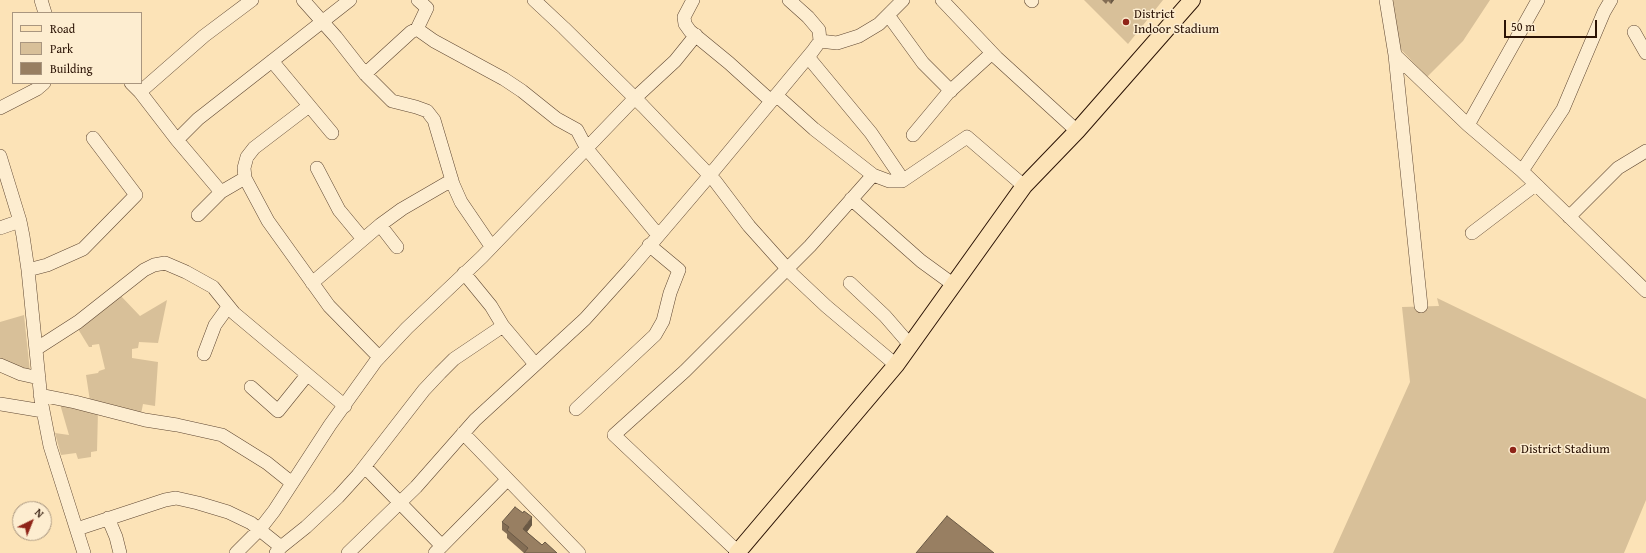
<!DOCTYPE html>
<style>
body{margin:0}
#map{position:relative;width:1646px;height:553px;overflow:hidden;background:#fce3b7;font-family:"Gentium Book Plus",serif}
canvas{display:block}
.legend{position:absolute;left:12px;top:12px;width:130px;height:72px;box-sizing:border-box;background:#fdedd0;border:1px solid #a9967f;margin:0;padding:5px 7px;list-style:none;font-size:12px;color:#2b1305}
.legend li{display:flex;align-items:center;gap:8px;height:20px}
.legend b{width:20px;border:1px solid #a9967f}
.north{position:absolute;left:12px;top:501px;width:40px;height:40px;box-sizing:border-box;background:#fdedd0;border:1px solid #a9967f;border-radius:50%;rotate:43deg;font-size:11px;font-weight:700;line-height:16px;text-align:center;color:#2b1305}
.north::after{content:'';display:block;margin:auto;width:14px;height:18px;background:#8f2418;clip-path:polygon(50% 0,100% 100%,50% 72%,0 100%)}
.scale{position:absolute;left:1504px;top:20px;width:93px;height:18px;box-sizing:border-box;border:2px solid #2b1305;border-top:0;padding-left:5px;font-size:12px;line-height:14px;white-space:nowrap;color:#2b1305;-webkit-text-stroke:3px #fdedd0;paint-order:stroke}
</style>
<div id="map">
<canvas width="1646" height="553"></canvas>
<ul class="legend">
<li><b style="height:5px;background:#fce3b7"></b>Road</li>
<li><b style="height:11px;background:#d8c099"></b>Park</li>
<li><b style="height:11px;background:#987f62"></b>Building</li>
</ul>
<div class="north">N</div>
<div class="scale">50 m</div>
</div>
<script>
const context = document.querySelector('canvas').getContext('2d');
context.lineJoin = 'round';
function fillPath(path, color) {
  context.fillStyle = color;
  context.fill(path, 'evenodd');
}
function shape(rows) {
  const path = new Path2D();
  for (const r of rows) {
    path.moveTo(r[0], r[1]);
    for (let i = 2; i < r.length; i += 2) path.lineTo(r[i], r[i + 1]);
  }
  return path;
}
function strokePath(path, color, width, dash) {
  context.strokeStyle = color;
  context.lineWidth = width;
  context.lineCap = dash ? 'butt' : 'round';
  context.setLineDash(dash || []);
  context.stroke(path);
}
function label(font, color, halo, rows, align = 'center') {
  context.font = font + ' "Gentium Book Plus",serif';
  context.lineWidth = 3;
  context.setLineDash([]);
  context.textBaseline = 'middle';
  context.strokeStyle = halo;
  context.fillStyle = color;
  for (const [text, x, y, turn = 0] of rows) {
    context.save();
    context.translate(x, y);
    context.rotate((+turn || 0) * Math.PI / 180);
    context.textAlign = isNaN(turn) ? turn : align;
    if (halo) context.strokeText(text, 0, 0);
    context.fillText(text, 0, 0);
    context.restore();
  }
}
fillPath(shape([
 [1084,0,1163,0,1128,44],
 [1390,0,1490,0,1463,41,1427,77,1394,42],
 [120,295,140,316,167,300,158,343,139,342,138,348,132,349,132,358,158,362,155,406,143,404,141,414,90,401,86,375,98,373,99,371,105,369,99,344,92,345,92,347,89,347,78,329],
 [1437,298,1646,399,1646,500,1624,553,1333,553,1410,382,1402,307,1439,306],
 [24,315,30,372,0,361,0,322],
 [60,404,98,411,97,451,91,452,91,457,78,459,76,453,61,455,55,433,69,435]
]), '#d8c099');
const minor = shape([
 [41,0,45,13],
 [303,0,336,37,365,74,392,101,416,107,427,111,434,120,453,184,461,202,491,246],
 [534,0,564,28,643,106,715,181,749,226,792,274,826,306,896,365],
 [693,0,684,17,685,24,690,31,729,63,771,101],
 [942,0,997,58,1077,131],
 [1031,0,1032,1],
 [1386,0,1395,55,1421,306],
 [888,15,923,63,951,91],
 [417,29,427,8,418,0],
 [1634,32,1646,53],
 [820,41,837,43,859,36,879,24,903,0],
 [1395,55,1468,125,1538,0],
 [808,57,871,133,903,180],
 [272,61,332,133],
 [365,74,411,32,417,29,434,41,504,79,522,91,557,119,577,130,587,149,658,235],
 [131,83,140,92,177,140,221,192,245,178],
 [140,92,204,36,252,0],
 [776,95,814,129,873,175,889,181,902,181,967,137,1024,186],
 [309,106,254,148,247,157,244,168,245,178,268,221,329,306,379,357],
 [0,108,37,89,44,83],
 [1468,125,1522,171,1646,291],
 [913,135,948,93,992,53],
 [177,140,198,119,350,0],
 [0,156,20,221,23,236,28,270,41,400,50,446,84,553],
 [317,168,339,210,363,239],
 [1522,171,1563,109,1604,12,1611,0],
 [851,199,921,261,954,285],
 [198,215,221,192],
 [1569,217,1618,168,1646,151],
 [380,225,397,247],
 [0,228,20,221],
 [1472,233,1535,185],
 [28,270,47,265,83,249,136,195,93,138],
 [464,273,491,306,503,326,535,364],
 [312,283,380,225,402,209,452,180],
 [850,283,885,316,911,346],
 [36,349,78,322,144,270,154,265,165,263,186,272,213,287,234,313,345,406],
 [204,354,215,325,228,307],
 [0,365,21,374,39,378],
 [251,387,278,411,307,375],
 [40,395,75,402,145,420,177,425,222,435,267,463,292,483],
 [0,404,43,411],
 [576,409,655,335,663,321,670,293,679,270,649,245],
 [463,433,579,553],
 [365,467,442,546],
 [108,518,116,537,120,553],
 [77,529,165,500,176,498,198,503,228,512,251,523,281,547,276,553],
 [281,547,306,527,338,497,358,475,424,390,440,373,454,359,503,326],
 [738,552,614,435,685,371,810,246,873,175],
 [236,553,260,529,274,511,330,425,376,361,407,328,482,257,635,98,675,61,696,35],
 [348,553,416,487,475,420,585,319,630,269,710,175,812,52,820,41,819,30,808,17,789,0],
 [435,553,507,480]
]);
const major = shape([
 [737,553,896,365,1024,186,1077,131,1192,0]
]);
strokePath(minor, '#5f4732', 14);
strokePath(major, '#2b1305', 18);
strokePath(minor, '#fdedd0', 13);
strokePath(major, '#fce3b7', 16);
fillPath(shape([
 [1102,0,1114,0,1111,4,1108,1,1106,4],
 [502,522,532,525,527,532,542,545,557,553,524,553,507,538,507,534,502,530]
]), '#836d54');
fillPath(shape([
 [1111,0,1114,0,1111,4],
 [532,517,532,525,523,537,523,529]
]), '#6a5945');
const building = shape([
 [515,507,523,513,524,511,532,517,523,529,542,545,545,542,557,553,524,553,528,548,507,530,509,527,502,522,515,507],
 [947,516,994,553,916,553,947,516]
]);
fillPath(building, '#987f62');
strokePath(building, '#6a5945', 1);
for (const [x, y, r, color] of [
 [1126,22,4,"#8f2418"],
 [1513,450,4,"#8f2418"]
]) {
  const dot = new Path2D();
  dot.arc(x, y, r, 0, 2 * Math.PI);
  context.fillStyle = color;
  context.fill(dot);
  strokePath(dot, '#fdedd0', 1.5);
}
label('13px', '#2b1305', '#fdedd0', [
 ["District",1134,15],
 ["Indoor Stadium",1134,30],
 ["District Stadium",1521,450]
], 'left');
</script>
